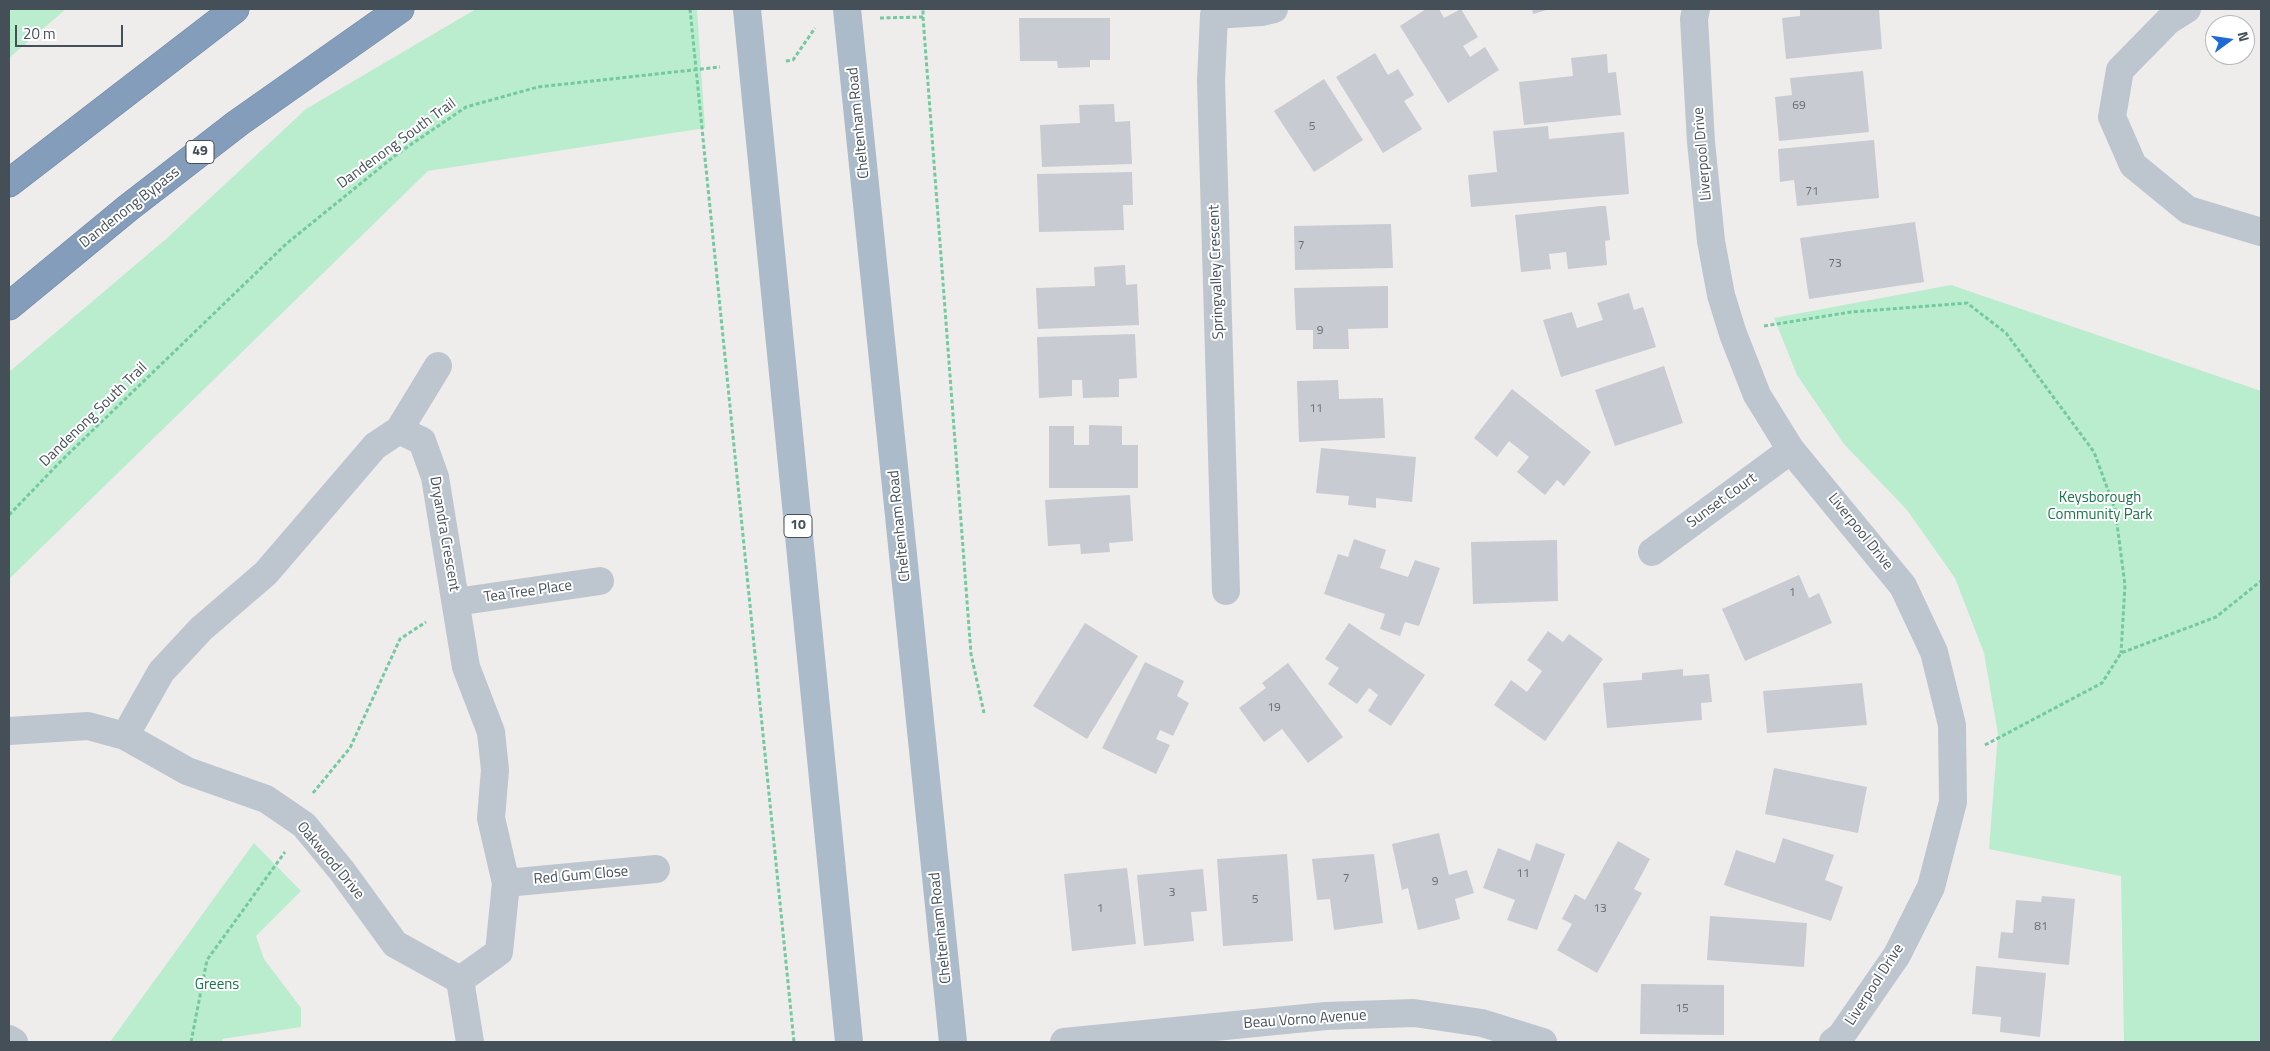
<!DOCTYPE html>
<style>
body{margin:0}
#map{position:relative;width:2270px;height:1051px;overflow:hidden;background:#efecec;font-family:"Titillium Web",sans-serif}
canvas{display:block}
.frame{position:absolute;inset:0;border:10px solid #454f58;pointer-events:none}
.north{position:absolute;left:2205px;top:15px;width:50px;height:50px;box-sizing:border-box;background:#fff;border:1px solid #b5b9bc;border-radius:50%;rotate:76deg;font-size:14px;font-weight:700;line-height:20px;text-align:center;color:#454f58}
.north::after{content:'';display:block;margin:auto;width:18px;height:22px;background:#1e6bd6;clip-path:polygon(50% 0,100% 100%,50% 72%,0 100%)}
.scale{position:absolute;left:15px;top:25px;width:108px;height:22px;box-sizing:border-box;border:2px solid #454f58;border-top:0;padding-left:6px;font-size:15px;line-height:18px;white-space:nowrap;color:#454f58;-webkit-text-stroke:4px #fff;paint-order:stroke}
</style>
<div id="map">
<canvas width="2270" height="1051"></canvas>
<div class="frame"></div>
<div class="north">N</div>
<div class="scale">20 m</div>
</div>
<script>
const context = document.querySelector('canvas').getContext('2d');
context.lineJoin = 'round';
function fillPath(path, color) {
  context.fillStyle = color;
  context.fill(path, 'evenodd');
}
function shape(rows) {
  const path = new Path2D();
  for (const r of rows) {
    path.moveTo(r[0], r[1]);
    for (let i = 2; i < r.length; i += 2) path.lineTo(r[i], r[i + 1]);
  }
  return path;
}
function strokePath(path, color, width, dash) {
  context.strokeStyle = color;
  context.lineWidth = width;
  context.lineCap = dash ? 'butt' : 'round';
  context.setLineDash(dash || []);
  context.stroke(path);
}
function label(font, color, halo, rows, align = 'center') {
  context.font = font + ' "Titillium Web",sans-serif';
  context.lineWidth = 4;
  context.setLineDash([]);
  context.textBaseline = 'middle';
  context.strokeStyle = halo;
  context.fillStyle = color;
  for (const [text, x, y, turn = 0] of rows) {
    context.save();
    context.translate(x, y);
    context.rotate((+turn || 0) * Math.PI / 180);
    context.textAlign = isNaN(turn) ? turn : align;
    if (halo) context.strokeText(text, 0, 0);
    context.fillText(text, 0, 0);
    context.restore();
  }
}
fillPath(shape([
 [9,9,66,9,9,58],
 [476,9,697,9,705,128,428,171,9,579,9,372,166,239,306,109],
 [1951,285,2261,391,2261,1042,2124,1042,2121,876,1989,849,1998,734,1984,653,1955,578,1907,510,1844,444,1797,375,1774,318],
 [254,843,301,891,256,936,264,959,301,1008,301,1027,222,1039,222,1042,110,1042]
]), '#baecce');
fillPath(shape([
 [1426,9,1439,9,1444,18,1461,9,1478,37,1463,46,1470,57,1485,47,1499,70,1448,103,1400,26],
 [1532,9,1550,9,1533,14],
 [1800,9,1879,9,1882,49,1786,59,1782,18,1800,16],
 [1019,18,1110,18,1110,60,1090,60,1090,67,1058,68,1057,61,1020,61],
 [1375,53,1388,75,1398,69,1414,95,1404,101,1422,129,1383,153,1336,77],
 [1607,54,1608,73,1616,72,1621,115,1524,125,1519,82,1573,76,1571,58],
 [1863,71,1869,132,1779,141,1775,97,1792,95,1790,78],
 [1324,79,1363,140,1314,172,1274,111],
 [1114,104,1115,122,1130,121,1132,164,1042,167,1040,125,1080,123,1079,105],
 [1548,126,1549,139,1624,132,1629,194,1471,207,1468,175,1497,172,1493,131],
 [1874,140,1879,198,1797,206,1794,180,1780,182,1778,149],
 [1132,172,1133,205,1123,205,1124,230,1039,232,1037,174],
 [1601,206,1606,206,1610,240,1605,241,1607,265,1568,269,1566,252,1549,254,1551,269,1521,272,1515,215],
 [1915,222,1924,282,1809,299,1800,238],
 [1391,224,1393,268,1295,270,1294,226],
 [1125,265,1126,285,1137,284,1139,325,1038,329,1036,288,1095,286,1094,267],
 [1388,286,1388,328,1348,329,1349,349,1313,349,1313,330,1296,330,1294,288],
 [1629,293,1634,310,1643,307,1656,347,1561,377,1543,320,1572,312,1577,328,1603,320,1597,303],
 [1135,334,1137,378,1119,379,1119,397,1083,398,1082,380,1072,380,1072,396,1039,398,1037,337],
 [1664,366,1683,423,1615,446,1595,390],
 [1338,380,1339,399,1383,398,1385,438,1299,442,1297,381],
 [1512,389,1591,452,1564,486,1557,480,1545,495,1517,472,1529,457,1509,441,1497,457,1474,438],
 [1089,425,1122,426,1122,445,1138,445,1138,488,1049,488,1049,426,1074,426,1074,445,1089,445],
 [1321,448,1416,457,1412,502,1376,498,1376,508,1348,505,1349,496,1316,493],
 [1130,495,1133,541,1109,543,1110,552,1081,554,1080,544,1048,546,1045,500],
 [1354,539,1386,550,1380,568,1408,577,1415,560,1440,568,1419,626,1405,622,1400,636,1380,629,1385,614,1324,594,1338,554,1348,557],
 [1557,540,1558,601,1473,604,1471,542],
 [1799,575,1809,598,1819,593,1832,623,1745,661,1722,609],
 [1085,623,1138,656,1087,739,1033,706],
 [1349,623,1425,675,1391,726,1368,711,1378,695,1369,688,1357,704,1328,684,1339,668,1325,659],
 [1548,631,1563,642,1569,634,1603,659,1545,741,1494,705,1511,680,1527,692,1542,671,1527,660],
 [1145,662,1184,681,1177,696,1189,703,1173,736,1160,730,1156,739,1170,745,1156,774,1102,748],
 [1288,663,1343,737,1308,763,1282,729,1264,742,1239,708,1266,688,1262,683],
 [1683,669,1683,676,1709,674,1712,702,1701,703,1702,720,1607,728,1603,683,1642,680,1642,673],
 [1862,683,1867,725,1767,733,1763,691],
 [1774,768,1867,787,1858,833,1765,814],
 [1439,833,1449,875,1467,870,1474,893,1455,899,1460,919,1418,930,1408,888,1402,890,1392,844],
 [1783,838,1834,855,1825,880,1843,887,1831,921,1724,885,1736,850,1775,863],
 [1618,841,1650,859,1634,889,1642,893,1597,973,1557,950,1572,924,1562,919,1575,894,1585,900],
 [1536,843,1565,854,1537,930,1507,920,1515,900,1483,888,1498,848,1530,861],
 [1287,854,1293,941,1223,946,1217,859],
 [1374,854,1383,923,1334,930,1330,899,1317,900,1312,859],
 [1127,868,1136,944,1072,951,1064,874],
 [1203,869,1207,911,1191,912,1194,941,1144,946,1137,875],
 [2042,896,2075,899,2069,965,1998,958,2001,932,2013,933,2016,900,2041,902],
 [1710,916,1807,923,1804,967,1707,960],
 [1976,966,2046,973,2040,1037,2000,1032,2001,1017,1972,1014],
 [1641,984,1724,985,1724,1035,1640,1034]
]), '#c8cbd1');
const highway = shape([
 [9,183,235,9],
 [9,306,128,208,238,123,400,9]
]);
strokePath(highway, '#7088a6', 29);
strokePath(shape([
 [690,9,794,1042],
 [923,17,971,654,984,713],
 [880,18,923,17,923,9],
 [786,61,793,60,815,28],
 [1764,326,1851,312,1967,303,2006,333,2094,452,2115,509,2125,585,2121,653],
 [9,515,63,459,286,244,397,154,466,107,538,87,720,67],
 [1985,745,2102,683,2121,653,2216,617,2261,581],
 [313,793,350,748,400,639,426,622],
 [191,1042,207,960,285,852]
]), '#73c9a0', 3, [4, 2.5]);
strokePath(shape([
 [1696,9,1694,19,1701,142,1711,241,1721,295,1733,334,1757,395,1791,450,1903,586,1934,652,1952,725,1953,802,1931,887,1897,955,1841,1036,1833,1042],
 [2187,9,2168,21,2120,70,2112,117,2133,165,2188,210,2261,232],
 [399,430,438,366],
 [1652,552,1791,450],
 [1226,591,1211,81,1214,15,1261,12,1274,9],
 [456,602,600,581],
 [9,731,88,726,125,736,187,771,266,799,288,814,304,825,342,871,395,944,460,980,470,1042],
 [125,736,161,672,201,629,266,573,375,446,399,430,422,441,435,477,466,667,491,732,495,770,491,818,506,883,499,952,460,980],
 [506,883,656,869],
 [9,1039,14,1042],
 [1064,1042,1326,1016,1414,1013,1482,1023,1543,1042]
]), '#bdc6ce', 28);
strokePath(shape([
 [747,9,849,1042],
 [847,9,953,1042]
]), '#acbbca', 28);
strokePath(highway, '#849dba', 28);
label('12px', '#666e76', null, [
 ["69",1799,106],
 ["5",1312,127],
 ["71",1812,192],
 ["7",1301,246],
 ["73",1835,264],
 ["9",1320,331],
 ["11",1316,409],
 ["1",1792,593],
 ["19",1274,708],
 ["11",1523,874],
 ["7",1346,879],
 ["9",1435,882],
 ["3",1172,893],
 ["5",1255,900],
 ["1",1100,909],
 ["13",1600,909],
 ["81",2041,927],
 ["15",1682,1009]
]);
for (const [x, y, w] of [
 [200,152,28],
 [798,526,28]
]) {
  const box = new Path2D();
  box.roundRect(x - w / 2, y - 11.5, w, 23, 4);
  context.fillStyle = '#fff';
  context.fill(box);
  strokePath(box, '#454f58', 1);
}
label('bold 14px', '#454f58', null, [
 ["49",200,152],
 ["10",798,526]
]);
label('15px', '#454f58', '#fff', [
 ["Cheltenham Road",859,123,-96],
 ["Dandenong South Trail",397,144,-36],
 ["Liverpool Drive",1703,154,-95],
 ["Dandenong Bypass",130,208,-38],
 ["Springvalley Crescent",1217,272,-92],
 ["Dandenong South Trail",94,415,-44],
 ["Sunset Court",1722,501,-36],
 ["Cheltenham Road",900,526,-96],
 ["Liverpool Drive",1860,532,51],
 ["Dryandra Crescent",444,534,80],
 ["Tea Tree Place",528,592,-8],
 ["Oakwood Drive",330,861,50],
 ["Red Gum Close",581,876,-5],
 ["Cheltenham Road",941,928,-96],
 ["Liverpool Drive",1875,985,-57],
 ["Beau Vorno Avenue",1305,1020,-4]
]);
label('15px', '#197649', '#fff', [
 ["Keysborough",2100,498],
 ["Community Park",2100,515],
 ["Greens",217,985]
]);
</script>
